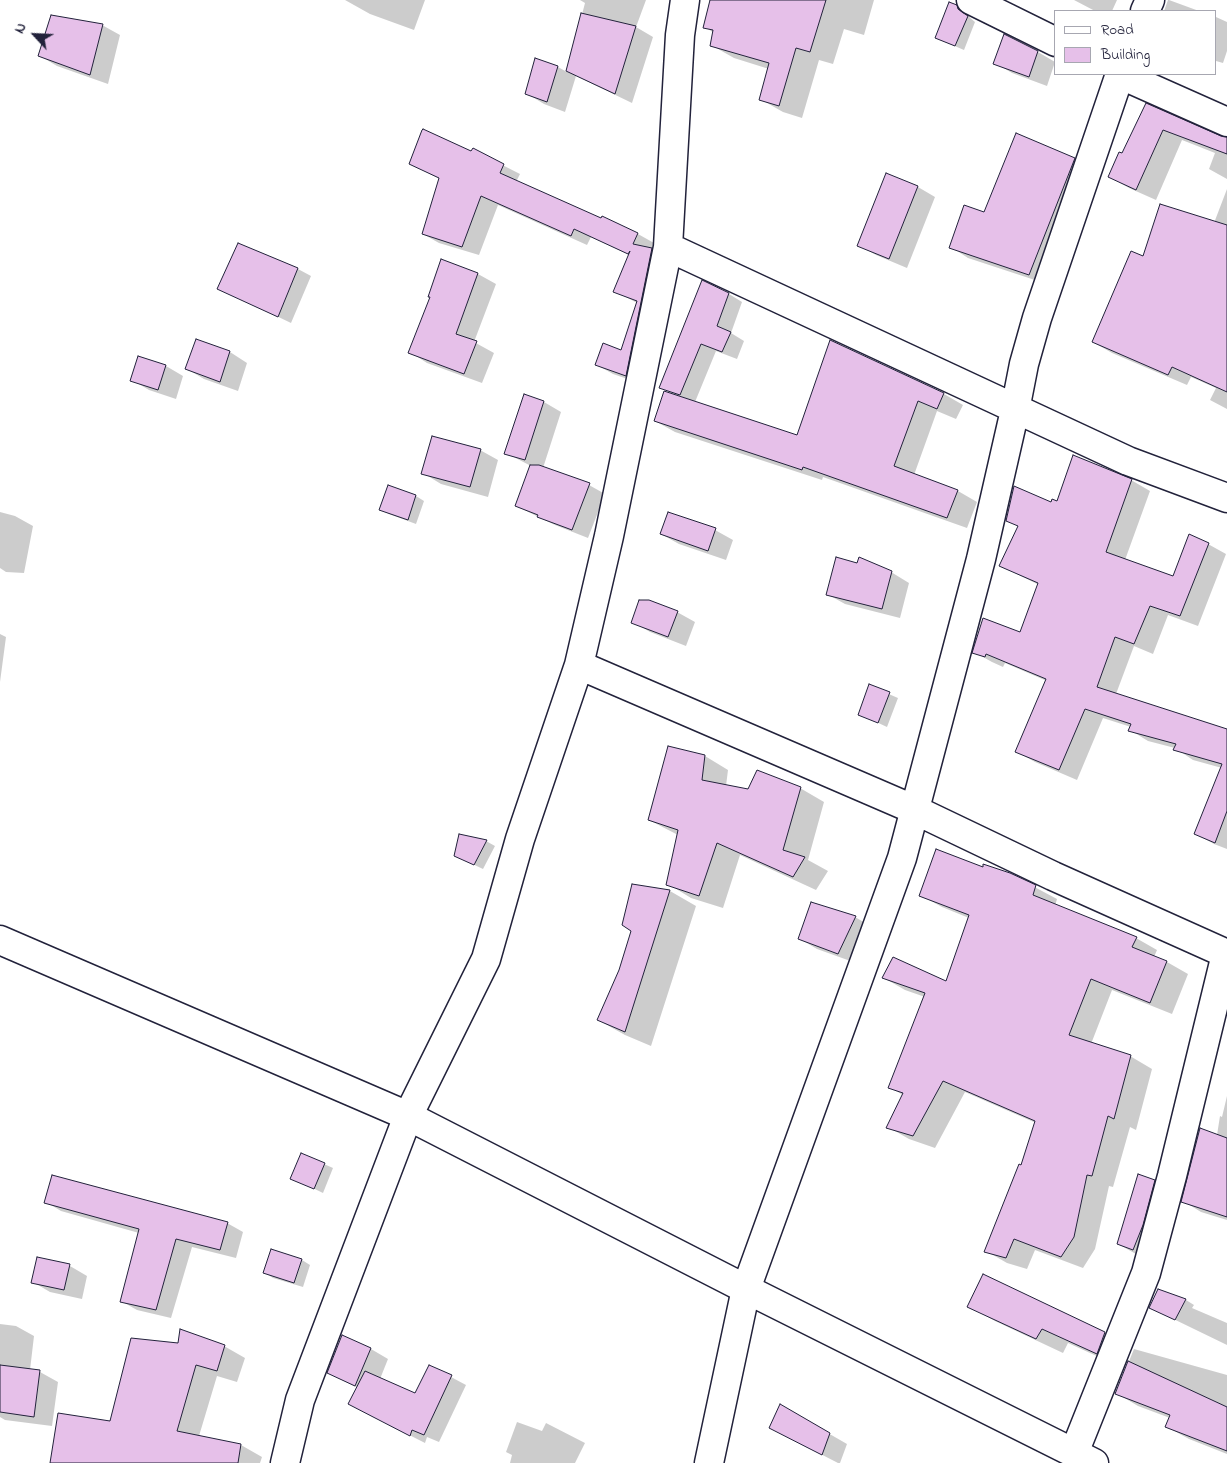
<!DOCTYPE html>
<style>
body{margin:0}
#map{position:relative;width:1227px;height:1463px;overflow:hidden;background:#fff;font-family:"Indie Flower",sans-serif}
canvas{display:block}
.legend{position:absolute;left:1054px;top:10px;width:162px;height:65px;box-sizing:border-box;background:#fff;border:1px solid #a7a7b1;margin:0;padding:6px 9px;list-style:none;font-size:15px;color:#22223b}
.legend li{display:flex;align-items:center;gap:10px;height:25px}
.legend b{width:25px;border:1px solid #a7a7b1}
.north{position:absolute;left:10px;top:10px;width:50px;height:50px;-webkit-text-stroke:4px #fff;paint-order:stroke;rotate:295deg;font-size:14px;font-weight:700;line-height:20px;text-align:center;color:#22223b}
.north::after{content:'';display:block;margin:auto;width:18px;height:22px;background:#22223b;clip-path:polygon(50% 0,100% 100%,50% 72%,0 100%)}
</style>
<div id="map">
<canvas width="1227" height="1463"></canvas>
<ul class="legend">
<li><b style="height:6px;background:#fff"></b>Road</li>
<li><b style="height:14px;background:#e6c0e9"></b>Building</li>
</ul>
<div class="north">N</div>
</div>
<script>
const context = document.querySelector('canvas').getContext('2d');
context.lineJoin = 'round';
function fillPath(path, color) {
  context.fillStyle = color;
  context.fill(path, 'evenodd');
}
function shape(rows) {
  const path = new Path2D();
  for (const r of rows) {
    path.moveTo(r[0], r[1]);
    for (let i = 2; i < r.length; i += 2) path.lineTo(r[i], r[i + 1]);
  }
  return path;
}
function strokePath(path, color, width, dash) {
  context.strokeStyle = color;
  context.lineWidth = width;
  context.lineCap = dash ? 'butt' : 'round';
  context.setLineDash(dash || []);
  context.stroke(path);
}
fillPath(shape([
 [345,0,425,0,414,30,370,14],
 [580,0,646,0,636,27,653,37,632,103,576,76,565,112,544,104,526,93,536,60,558,67,567,72,585,3],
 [712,0,874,0,864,35,844,29,833,64,819,60,802,118,783,112,760,99,769,69,734,58,711,45,714,33,705,27],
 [1074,0,1117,0,1112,11,1095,11],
 [1168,0,1169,0,1199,11,1164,11],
 [956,6,965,11,967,15,975,22,964,50,936,38],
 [1216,17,1227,22,1227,51,1223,63,1216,61],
 [102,25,120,35,108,84,57,66,40,56],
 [1038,52,1055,62,1047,86,1012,73,995,63],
 [1146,105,1220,137,1227,138,1227,179,1209,169,1215,153,1182,140,1156,200,1129,188,1110,177,1123,155],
 [473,150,520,174,516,182,601,219,602,217,638,234,654,243,652,249,668,258,642,384,613,374,597,365,622,351,637,303,615,291,630,255,591,237,587,245,498,205,479,255,439,243,423,234,440,179,410,164,472,152],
 [1074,159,1092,170,1047,284,968,258,951,247,985,213],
 [887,174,918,187,935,197,907,268,876,255,859,245],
 [1227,189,1227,409,1210,400,1216,388,1191,377,1187,385,1112,353,1093,342,1144,258,1214,223],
 [239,244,298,269,311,276,291,323,218,288],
 [442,261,478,274,496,284,474,342,494,353,482,383,427,363,410,352,431,297],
 [729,294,742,302,731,333,744,341,737,359,716,351,695,402,797,436,831,341,944,394,963,405,956,419,937,411,914,475,958,491,977,502,967,528,823,477,822,480,675,432,655,421,672,394,661,387],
 [196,341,230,352,247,363,238,391,204,379,187,369],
 [139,357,166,366,183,376,176,399,149,390,132,380],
 [525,396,544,402,561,412,543,468,589,485,605,494,588,538,555,525,516,506,531,466,506,453],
 [480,450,498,460,488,497,441,484,423,473],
 [1131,480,1150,491,1125,560,1174,578,1208,544,1226,554,1198,626,1168,615,1153,654,1134,646,1116,694,1227,730,1227,849,1214,844,1196,834,1222,768,1193,760,1175,748,1148,741,1130,730,1131,727,1103,718,1077,780,1035,762,1017,752,1047,681,1005,663,1003,667,992,662,974,652,1021,633,1039,585,1001,566,1019,527,1007,520,1052,504],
 [389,487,416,496,424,501,416,524,389,514,381,510],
 [0,512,15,516,33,526,24,573,6,572,0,568],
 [715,530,733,540,726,560,679,544,661,534],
 [891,572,909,583,900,618,845,604,827,594],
 [677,612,695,622,686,646,650,632,633,622],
 [0,634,6,637,0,682],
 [870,686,898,698,887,727,859,714],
 [669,747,705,756,728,770,726,786,749,790,800,788,824,802,808,860,828,871,816,890,740,855,723,908,691,898,668,884,678,835,649,820],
 [486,841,495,846,483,869,464,860],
 [983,869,1010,874,1057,899,1055,906,1136,938,1157,950,1154,957,1167,962,1188,974,1172,1014,1112,990,1091,1044,1130,1056,1152,1069,1136,1130,1130,1127,1113,1187,1109,1186,1095,1249,1083,1268,1035,1250,1027,1269,1007,1263,986,1251,1021,1167,1036,1123,965,1092,935,1148,909,1139,888,1127,903,1095,889,1087,925,997,905,990,884,978,947,982,969,918,942,907,920,895],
 [633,885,670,891,696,906,651,1046,625,1035,598,1020,620,971,632,931],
 [855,917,872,927,856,963,817,949,800,939],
 [1227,1096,1227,1220,1201,1212,1183,1201,1217,1135,1220,1116,1222,1117],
 [324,1164,333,1168,323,1193,292,1178],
 [1154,1181,1172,1191,1151,1259,1136,1254,1118,1244],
 [46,1202,227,1223,243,1232,236,1258,192,1247,171,1318,137,1310,121,1301,139,1233,61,1211],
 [272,1251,302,1260,310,1265,303,1287,273,1278,265,1273],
 [70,1266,87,1276,82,1299,50,1292,33,1282],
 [984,1275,1105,1334,1131,1349,1123,1368,1068,1343,1063,1353,995,1321,969,1306],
 [1186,1300,1194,1305,1192,1308,1227,1323,1227,1345,1159,1312],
 [0,1324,16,1326,34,1336,30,1370,40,1372,58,1382,52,1426,5,1420,0,1417],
 [342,1336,371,1349,388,1359,380,1379,416,1394,451,1377,466,1385,439,1442,427,1437,425,1443,364,1412,358,1388,328,1373],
 [179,1344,224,1346,245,1358,237,1382,217,1376,199,1436,241,1445,262,1457,260,1463,51,1463,110,1422],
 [1134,1349,1227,1375,1227,1454,1189,1439,1167,1427,1170,1418,1138,1406,1116,1393],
 [781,1406,847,1444,840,1463,838,1463,770,1428],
 [517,1422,542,1431,546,1423,585,1443,575,1463,510,1463,512,1455,506,1452]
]), '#0003');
const building = shape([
 [710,0,826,0,810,52,796,48,779,106,759,100,769,63,710,46,713,30,703,28,710,0],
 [949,2,957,5,958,9,968,16,955,46,935,38,949,2],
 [581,13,636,26,615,94,566,71,581,13],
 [51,15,103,24,90,75,38,56,51,15],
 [1004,34,1038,51,1029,77,993,64,1004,34],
 [535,58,558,66,547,102,525,94,535,58],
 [1146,103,1221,136,1227,137,1227,154,1163,130,1136,190,1108,177,1119,152,1122,153,1146,103],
 [423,129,471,151,473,148,504,164,500,173,601,218,602,216,638,233,633,244,652,248,626,376,595,365,603,343,621,350,637,301,613,292,630,251,628,254,574,229,571,236,481,196,462,247,422,234,439,178,409,164,422,130,423,129],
 [1016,133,1075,158,1029,275,949,248,964,205,984,212,1016,133],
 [886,173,918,186,889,259,857,246,886,173],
 [1160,204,1227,225,1227,392,1172,367,1168,375,1092,342,1131,251,1143,256,1160,204],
 [238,243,298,268,278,317,217,289,238,243],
 [441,259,478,273,456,334,477,341,464,374,408,353,430,297,428,297,441,259],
 [702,280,729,293,717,326,731,332,722,352,701,344,680,395,659,388,702,280],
 [196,339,230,351,220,382,185,369,196,339],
 [830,340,944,393,937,409,918,401,894,466,958,490,947,518,803,467,802,470,654,421,664,391,797,435,830,340],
 [138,356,166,365,158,390,130,381,138,356],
 [524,394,544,401,525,460,504,454,524,394],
 [432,436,481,449,470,487,421,474,432,436],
 [1073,455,1132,479,1106,552,1173,576,1189,534,1209,543,1180,616,1150,606,1134,644,1115,637,1097,687,1227,729,1227,811,1215,843,1194,834,1222,764,1173,750,1176,744,1128,731,1131,724,1085,709,1059,770,1015,752,1046,679,986,654,985,657,972,653,983,618,1020,632,1038,583,999,566,1018,526,1006,521,1014,486,1051,502,1052,499,1057,501,1073,455],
 [530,465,539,465,590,483,572,530,537,517,538,515,515,506,530,465],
 [388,485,416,495,408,520,379,510,388,485],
 [668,512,716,528,708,551,660,534,668,512],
 [836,557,857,563,859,557,892,571,882,609,826,595,836,557],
 [639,600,649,600,678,611,668,637,631,623,639,600],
 [869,684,890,692,878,723,858,715,869,684],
 [668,746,705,755,702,780,748,789,757,770,801,787,783,850,805,857,793,877,717,843,699,896,666,885,678,830,648,820,668,746],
 [459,834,487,840,474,865,454,856,459,834],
 [936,849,983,867,983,864,1010,873,1036,885,1033,895,1137,937,1132,947,1167,961,1150,1003,1091,979,1069,1035,1131,1055,1114,1119,1108,1116,1092,1176,1087,1175,1074,1237,1061,1257,1014,1239,1006,1258,984,1252,1019,1164,1021,1165,1035,1121,943,1081,913,1136,886,1128,903,1093,888,1088,925,993,882,978,893,957,946,981,969,915,919,896,936,849],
 [632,884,670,890,625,1032,597,1020,619,970,631,931,622,925,632,884],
 [811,902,856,916,838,954,798,939,811,902],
 [1200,1128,1227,1138,1227,1217,1181,1202,1200,1128],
 [301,1153,325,1163,314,1189,290,1179,301,1153],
 [1138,1174,1155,1180,1143,1225,1133,1250,1117,1244,1138,1174],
 [52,1175,228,1222,220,1250,176,1239,156,1310,120,1302,139,1229,44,1203,52,1175],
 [271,1249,302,1259,294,1283,263,1273,271,1249],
 [37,1257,70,1264,64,1290,31,1283,37,1257],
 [983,1274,1105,1332,1097,1354,1042,1329,1036,1339,967,1307,983,1274],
 [1158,1289,1186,1299,1175,1320,1149,1308,1158,1289],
 [180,1329,225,1345,217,1371,196,1365,177,1431,241,1444,238,1463,50,1463,58,1413,110,1421,131,1338,178,1343,180,1329],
 [342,1335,371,1348,355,1386,327,1373,342,1335],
 [1128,1361,1227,1407,1227,1451,1165,1427,1170,1415,1115,1394,1128,1361],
 [0,1365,40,1370,34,1417,0,1412,0,1365],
 [429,1365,452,1375,424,1435,412,1430,410,1436,348,1404,365,1371,415,1393,429,1365],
 [780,1404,830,1433,822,1455,769,1428,780,1404]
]);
fillPath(building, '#e6c0e9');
strokePath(building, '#22223b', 1);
const street = shape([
 [971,0,1056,42],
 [1145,11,1150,0],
 [1119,74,1227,122],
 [668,247,1128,461,1227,498],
 [579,665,913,809,1053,876,1227,954],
 [0,940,408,1116],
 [1074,1453,1146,1273,1172,1176,1226,954],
 [285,1463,300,1400,408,1116,486,959,520,839,579,665,609,536,668,247,680,35,685,0],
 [709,1463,746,1289,902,858,981,559,1015,410,1024,364,1037,318,1120,74]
]);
const secondary = shape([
 [408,1116,746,1289,1094,1463]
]);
strokePath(street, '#22223b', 31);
strokePath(secondary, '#22223b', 31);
strokePath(street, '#fff', 28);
strokePath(secondary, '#fff', 28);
</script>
